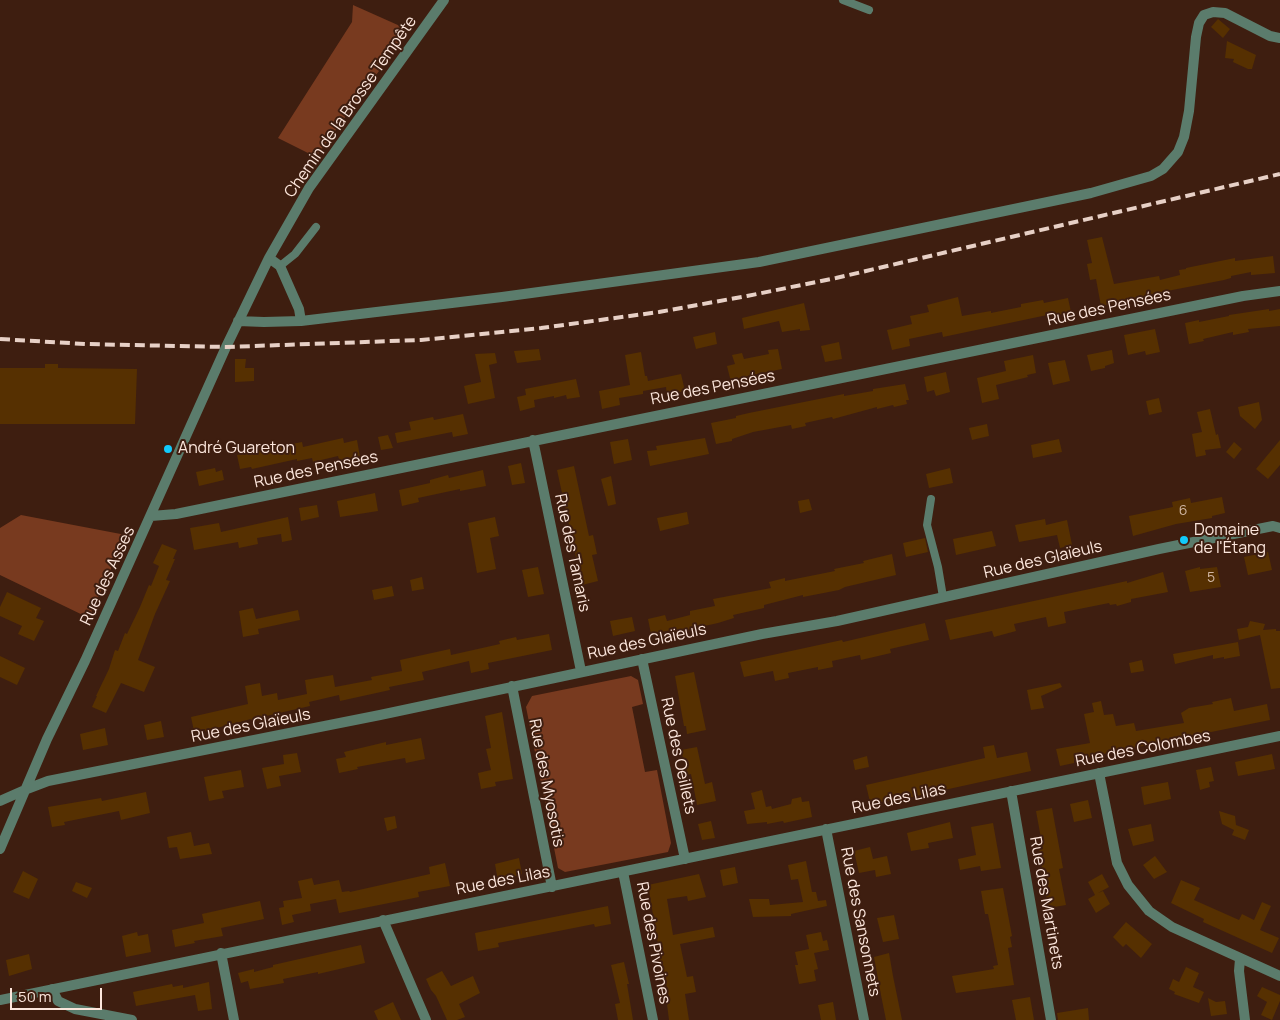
<!DOCTYPE html>
<meta charset="utf-8">
<style>
body{margin:0}
#map{position:relative;width:1280px;height:1020px;overflow:hidden;background:#3e1e10;font-family:Manrope,sans-serif}
canvas{display:block}
.scale{position:absolute;left:10px;top:988px;width:92px;height:22px;box-sizing:border-box;border:2px solid #fce6dc;border-top:0;padding-left:6px;font-size:15px;line-height:18px;white-space:nowrap;color:#fce6dc;-webkit-text-stroke:4px #3e1e10;paint-order:stroke}
</style>
<div id="map">
<canvas width="1280" height="1020"></canvas>
<div class="scale">50 m</div>
</div>
<script>
const context = document.querySelector('canvas').getContext('2d');
context.lineJoin = 'round';
function fillPath(path, color) {
  context.fillStyle = color;
  context.fill(path, 'evenodd');
}
function shape(rows) {
  const path = new Path2D();
  for (const r of rows) {
    path.moveTo(r[0], r[1]);
    for (let i = 2; i < r.length; i += 2) path.lineTo(r[i], r[i + 1]);
  }
  return path;
}
function strokePath(path, color, width, dash) {
  context.strokeStyle = color;
  context.lineWidth = width;
  context.lineCap = dash ? 'butt' : 'round';
  context.setLineDash(dash || []);
  context.stroke(path);
}
function label(font, color, halo, rows, align = 'center') {
  context.font = font + ' Manrope,sans-serif';
  context.lineWidth = 4;
  context.setLineDash([]);
  context.textBaseline = 'middle';
  context.strokeStyle = halo;
  context.fillStyle = color;
  for (const [text, x, y, turn = 0] of rows) {
    context.save();
    context.translate(x, y);
    context.rotate((+turn || 0) * Math.PI / 180);
    context.textAlign = isNaN(turn) ? turn : align;
    if (halo) context.strokeText(text, 0, 0);
    context.fillText(text, 0, 0);
    context.restore();
  }
}
fillPath(shape([
 [353,5,409,30,316,157,278,138,352,22],
 [21,515,126,535,89,618,0,575,0,528],
 [631,676,638,680,643,704,632,707,645,772,657,770,671,843,668,852,565,872,558,868,526,707,532,696]
]), '#783a1f');
fillPath(shape([
 [1218,19,1230,29,1223,38,1211,27],
 [1227,41,1256,55,1252,69,1248,69,1233,62,1234,59,1225,58],
 [1102,237,1114,284,1159,276,1160,280,1180,275,1179,270,1186,269,1186,268,1235,258,1235,261,1273,256,1275,273,1251,275,1251,272,1231,276,1231,278,1224,280,1162,292,1101,306,1096,279,1090,280,1087,264,1092,263,1087,240],
 [958,297,962,316,991,311,991,313,1021,307,1021,304,1043,300,1044,303,1068,298,1071,312,1053,316,1052,314,943,337,942,332,909,339,910,346,892,350,887,330,912,324,910,316,929,312,927,305],
 [804,303,810,330,800,331,800,329,782,332,779,321,744,329,742,318],
 [1269,309,1269,311,1280,309,1280,326,1248,329,1249,332,1233,335,1233,332,1203,339,1204,341,1189,344,1185,323,1199,320,1199,322,1229,316,1229,315],
 [1155,329,1160,352,1146,355,1145,351,1128,355,1124,335],
 [715,332,717,344,696,349,693,337],
 [839,342,842,359,825,362,821,346],
 [539,349,541,360,517,363,514,351],
 [778,349,782,369,747,376,748,378,731,382,727,366,735,364,732,355,742,353,744,359,769,354,768,350],
 [1112,350,1114,363,1105,366,1105,368,1091,371,1087,355],
 [641,352,645,376,647,376,648,381,681,374,685,391,667,395,666,387,643,391,643,394,619,398,620,405,602,409,599,391,630,385,625,355],
 [495,353,497,363,489,365,495,398,468,404,464,386,481,382,475,354],
 [1033,355,1036,373,1027,375,1028,377,996,385,999,399,982,403,977,378,1006,371,1004,361],
 [235,359,246,359,245,368,254,368,254,381,235,382],
 [1065,360,1070,381,1053,385,1048,363],
 [45,364,58,364,58,368,137,369,135,424,0,424,0,368,45,368],
 [946,372,950,392,936,396,934,390,927,392,924,377],
 [576,379,580,397,567,399,566,395,554,398,554,396,534,400,535,407,520,411,517,397,526,395,525,389],
 [905,384,909,400,906,400,907,404,894,407,893,405,877,409,877,407,833,419,832,417,805,423,806,426,792,429,791,425,753,432,732,439,732,441,716,444,711,423,736,418,736,416,749,413,844,394,844,396,873,391,873,389],
 [1159,398,1162,412,1149,415,1146,401],
 [1259,402,1262,420,1255,429,1240,416,1238,407],
 [1210,409,1216,435,1218,434,1221,448,1205,450,1206,455,1196,457,1192,434,1202,432,1197,412],
 [463,414,468,434,453,437,452,432,397,443,395,433,411,430,409,422,433,417,434,420],
 [987,424,989,436,972,440,969,428],
 [388,435,393,448,381,450,378,437],
 [343,438,344,443,357,440,360,457,340,462,338,456,313,462,312,458,297,461,297,459,252,469,251,467,240,469,237,455,302,442,303,447],
 [705,438,709,454,650,466,647,451,657,450,656,446],
 [628,439,632,460,614,464,610,442],
 [1059,439,1062,452,1033,458,1031,445],
 [1280,440,1280,465,1268,479,1256,469],
 [1234,442,1242,449,1234,459,1226,452],
 [521,463,525,483,512,485,508,466],
 [574,466,589,536,593,535,597,554,592,555,598,581,582,585,557,470],
 [215,468,216,472,222,470,224,480,199,486,196,472],
 [950,468,953,483,929,488,926,474],
 [483,470,486,486,460,491,460,489,418,498,419,502,402,506,399,490,430,483,430,480,448,475,449,478],
 [611,476,616,504,608,506,601,479],
 [375,493,378,511,340,517,337,501],
 [1222,497,1225,513,1212,516,1212,518,1176,524,1133,536,1129,516,1173,507,1172,502,1190,498,1191,503],
 [809,499,812,510,800,513,798,501],
 [317,505,319,517,301,521,299,508],
 [687,512,689,524,660,531,657,518],
 [288,517,292,540,282,542,281,534,257,538,258,544,239,548,238,542,194,550,190,528,219,523,221,532],
 [495,517,499,536,490,538,496,569,477,573,468,523],
 [1045,519,1046,525,1067,520,1072,545,1060,548,1057,535,1019,542,1015,525],
 [992,531,996,546,956,555,953,539],
 [925,538,928,552,906,557,903,543],
 [162,544,177,550,173,559,175,559,166,580,170,581,155,614,138,660,155,667,144,692,121,683,106,713,92,707,97,696,96,696,109,669,115,650,118,651,125,633,127,634,140,607,149,585,151,586,159,566,153,563],
 [1268,552,1272,570,1248,575,1244,557],
 [892,554,896,575,845,587,839,590,803,597,803,595,764,605,764,608,733,615,734,618,718,623,677,632,676,629,651,634,648,619,665,615,667,621,690,615,690,611,715,606,713,599,771,588,769,582,785,578,785,581,835,571,834,569,864,563,863,561],
 [538,567,544,594,528,597,522,570],
 [1200,567,1200,569,1217,567,1221,587,1190,592,1185,571],
 [1163,572,1168,592,1131,599,1131,602,1117,606,1116,604,1110,605,1109,603,1064,612,1066,623,1048,627,1046,617,1014,624,1016,631,994,637,992,631,950,640,945,620,1127,581,1127,583],
 [422,577,424,589,412,591,410,580],
 [392,586,394,596,374,600,372,590],
 [7,592,41,608,36,618,44,621,34,641,18,634,22,626,0,616,0,607],
 [253,608,256,619,298,610,300,620,258,629,259,634,243,637,239,611],
 [632,617,635,631,613,636,610,621],
 [1250,621,1265,624,1263,630,1276,629,1276,631,1280,631,1280,688,1271,689,1260,635,1239,640,1237,629,1248,627],
 [925,623,929,640,890,649,891,653,861,660,860,655,832,661,833,667,818,670,818,667,788,673,789,678,775,681,773,671,744,677,740,662,842,640,843,642],
 [549,634,552,650,488,663,489,669,471,673,469,661,422,672,424,680,389,687,390,690,340,701,339,695,309,702,310,706,266,716,267,719,252,722,251,719,205,731,205,729,194,731,191,717,248,704,245,686,260,683,262,696,277,693,278,700,307,694,305,680,333,675,335,687,372,680,371,677,402,671,400,660,450,649,451,655,500,644,499,641,516,637,517,640],
 [1238,642,1240,656,1224,659,1224,657,1213,659,1213,655,1175,664,1173,654],
 [0,656,25,668,17,685,0,677],
 [1142,660,1144,671,1131,673,1129,663],
 [694,672,706,730,687,734,686,726,684,726,675,676],
 [1060,683,1062,687,1041,696,1044,708,1031,710,1027,690],
 [1231,698,1234,711,1267,704,1270,720,1074,760,1074,763,1060,766,1056,749,1090,743,1084,714,1094,712,1092,703,1101,701,1104,715,1113,714,1116,726,1134,723,1136,731,1184,723,1181,713,1189,708,1213,704,1212,702],
 [502,712,513,779,495,782,496,786,481,789,478,773,491,770,486,749,491,748,485,716],
 [161,721,164,737,147,740,144,725],
 [105,728,108,745,83,750,80,734],
 [421,738,425,759,406,763,405,758,357,767,358,769,339,773,336,759,346,757,344,752,386,742,386,745],
 [994,745,997,758,1027,752,1031,771,903,799,876,803,876,800,870,802,866,785,985,758,983,747],
 [697,747,705,784,712,782,716,801,697,805,691,774,687,775,681,750],
 [297,753,301,772,279,776,281,786,267,789,262,768,284,764,283,755],
 [1272,754,1275,769,1238,776,1235,762],
 [867,756,869,767,855,770,853,760],
 [1211,767,1214,781,1209,782,1210,787,1200,790,1196,770],
 [241,770,244,787,222,791,224,798,209,801,204,777],
 [1168,782,1171,799,1144,805,1141,787],
 [762,790,766,807,771,806,772,809,791,804,792,799,801,797,802,802,809,801,812,817,784,823,783,821,767,824,767,822,747,824,744,811,755,809,751,793],
 [146,792,150,813,121,820,119,811,64,822,65,825,52,827,48,807,101,798,102,801],
 [1088,800,1092,818,1074,822,1070,804],
 [1052,808,1063,868,1059,869,1066,905,1048,908,1039,849,1043,849,1036,811],
 [1219,811,1235,816,1236,825,1249,830,1245,840,1232,835,1234,830,1222,824],
 [395,816,397,828,387,831,384,818],
 [711,821,715,838,702,840,698,824],
 [950,822,953,838,928,843,929,848,911,851,907,833],
 [993,823,1001,868,981,871,980,866,960,870,958,859,976,855,971,827],
 [1151,824,1154,841,1133,846,1128,829],
 [191,832,194,846,209,843,212,854,180,859,177,847,169,848,167,837],
 [870,847,873,859,887,856,891,874,876,877,875,870,859,873,854,851],
 [1155,856,1167,872,1154,879,1143,865],
 [519,858,522,874,498,881,495,864],
 [806,861,812,892,816,892,818,901,826,900,827,906,791,914,791,916,753,917,749,899,769,899,770,905,803,902,798,879,791,880,788,865],
 [445,863,450,886,418,892,419,897,339,913,336,899,310,904,311,911,292,915,294,922,282,925,279,908,284,907,283,901,302,898,298,881,312,878,314,885,339,880,342,892,349,891,350,892,430,874,429,867],
 [735,867,738,883,723,886,720,870],
 [23,871,38,879,29,899,13,892],
 [699,874,706,897,688,901,687,896,667,899,673,935,713,927,715,937,680,944,687,977,693,976,696,992,685,994,689,1020,669,1020,667,1004,670,1003,663,969,660,970,657,957,660,956,648,885],
 [1102,874,1109,887,1098,893,1103,891,1110,904,1096,913,1088,899,1095,895,1088,882],
 [1181,880,1200,888,1194,900,1239,920,1242,914,1254,920,1262,902,1271,906,1260,930,1279,938,1272,953,1203,922,1204,919,1171,903],
 [76,882,92,888,87,898,72,891],
 [1003,888,1012,936,1010,937,1012,947,1008,948,1014,985,956,993,952,976,994,969,993,966,998,965,988,914,985,914,981,891],
 [260,901,264,919,221,928,223,936,194,941,195,943,175,947,172,930,204,923,202,914],
 [608,906,611,924,595,927,594,924,498,943,499,947,478,951,475,933],
 [894,915,899,939,883,942,877,918],
 [1126,922,1152,944,1141,958,1126,944,1123,947,1113,937],
 [137,932,138,936,148,934,151,952,126,957,122,936],
 [821,932,823,941,827,940,829,950,814,953,818,969,814,970,816,981,799,984,795,965,798,965,795,952,809,949,806,935],
 [361,945,365,963,318,974,318,972,283,979,284,983,250,989,248,981,241,983,238,973,254,969,254,972,273,967,273,965],
 [889,953,893,976,902,1020,886,1020,881,995,874,957],
 [29,954,32,969,9,976,6,960],
 [624,962,629,984,627,984,633,1020,618,1020,615,1004,620,1003,611,965],
 [1186,967,1199,973,1193,987,1204,992,1199,1003,1174,994,1175,992,1169,989,1173,979,1179,982],
 [442,971,451,986,473,976,480,993,459,1004,465,1017,457,1020,447,1020,436,996,431,990,426,979],
 [209,982,212,1009,198,1011,195,995,136,1006,133,992,172,984,173,987,183,985,183,988],
 [1262,987,1280,995,1280,1001,1272,1020,1261,1015,1267,1002,1257,996],
 [1030,997,1034,1020,1016,1020,1012,1000],
 [1208,998,1216,1002,1225,1001,1227,1014,1211,1016],
 [393,1002,401,1020,378,1020,374,1011],
 [833,1002,836,1020,821,1020,818,1005],
 [1088,1008,1089,1020,1058,1020,1057,1013]
]), '#563001');
strokePath(shape([
 [843,0,869,10],
 [280,266,295,254,316,227],
 [931,499,927,525,938,567,943,597]
]), '#5b7c6c', 8);
strokePath(shape([
 [269,258,280,266,299,309,301,321],
 [238,321,264,322,301,321,502,297,759,262,1091,193,1151,176,1163,169,1178,152,1184,137,1189,111,1196,37,1199,23,1204,15,1213,12,1225,13,1270,36,1280,38],
 [533,440,581,671],
 [151,516,176,514,1243,296,1280,291],
 [642,659,685,859],
 [512,686,552,887],
 [1099,773,1117,863,1128,885,1149,911,1172,927,1280,976],
 [1011,791,1051,1020],
 [0,801,27,789,48,781,380,715,762,634,837,621,1159,549,1273,526,1280,528],
 [826,829,864,1020],
 [0,849,47,739,85,661,226,347,269,258,309,188,444,0],
 [623,872,653,1020],
 [383,920,426,1020],
 [221,953,234,1020],
 [1240,959,1239,971,1245,1020],
 [52,989,58,1001,75,1009,132,1020],
 [0,1000,1280,736]
]), '#5b7c6c', 10);
strokePath(shape([
 [0,339,85,344,226,347,421,340,541,328,659,312,747,296,836,278,1280,174]
]), '#e7d0c6', 4, [10, 5]);
for (const [x, y, r, color] of [
 [168,449,5,"#12cafb"],
 [1184,540,5,"#12cafb"]
]) {
  const dot = new Path2D();
  dot.arc(x, y, r, 0, 2 * Math.PI);
  context.fillStyle = color;
  context.fill(dot);
  strokePath(dot, '#3e1e10', 2);
}
label('14px', '#d2b8a5', null, [
 ["6",1183,511],
 ["5",1211,578]
]);
label('16px', '#fce6dc', '#3e1e10', [
 ["Chemin de la Brosse Tempête",351,107,-55],
 ["Rue des Pensées",1109,308,-12],
 ["Rue des Pensées",713,388,-11],
 ["Rue des Pensées",316,470,-12],
 ["Rue des Tamaris",572,553,78],
 ["Rue des Glaïeuls",1043,560,-13],
 ["Rue des Asses",108,576,-65],
 ["Rue des Glaïeuls",647,642,-12],
 ["Rue des Glaïeuls",251,726,-11],
 ["Rue des Colombes",1143,749,-11],
 ["Rue des Oeillets",678,756,78],
 ["Rue des Myosotis",546,783,79],
 ["Rue des Lilas",899,799,-12],
 ["Rue des Lilas",503,881,-11],
 ["Rue des Martinets",1046,903,80],
 ["Rue des Sansonnets",860,922,79],
 ["Rue des Pivoines",653,943,79]
]);
label('16px', '#fce6dc', '#3e1e10', [
 ["André Guareton",178,449],
 ["Domaine",1194,531],
 ["de l'Étang",1194,549]
], 'left');
</script>
